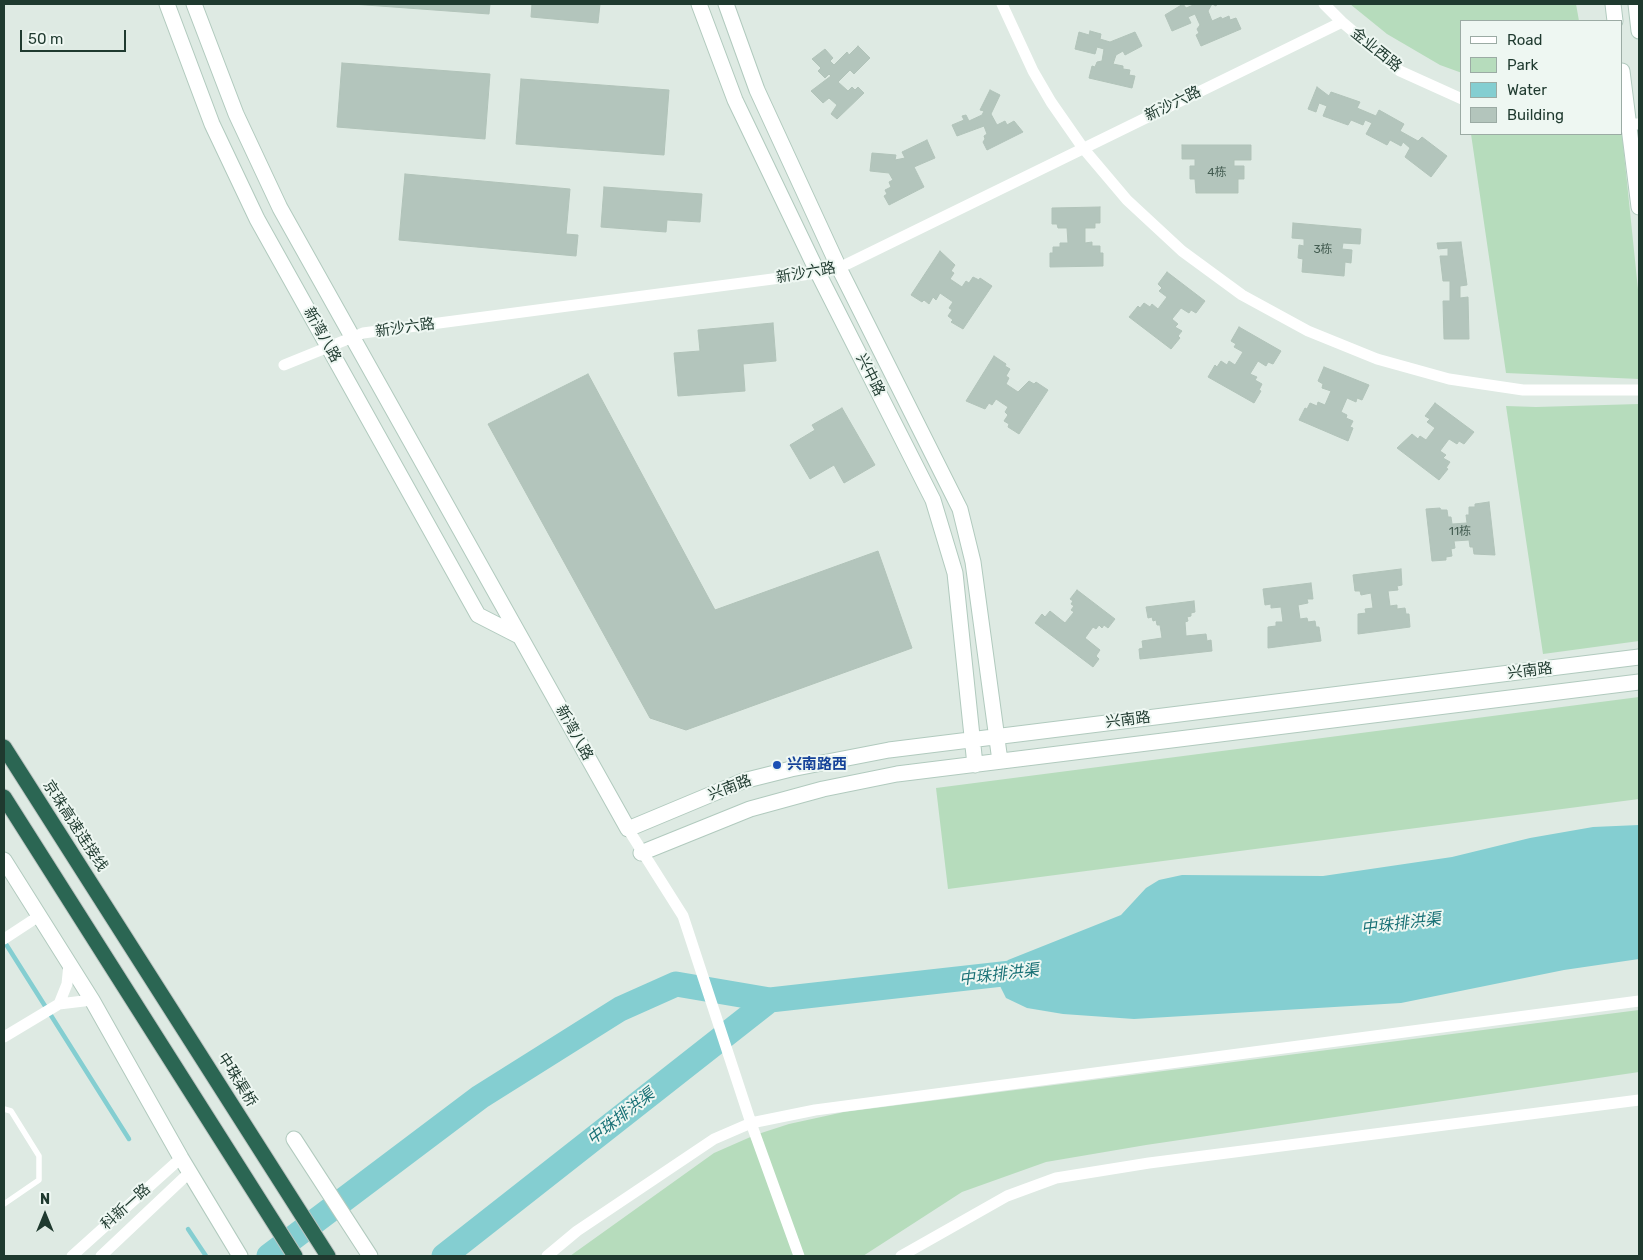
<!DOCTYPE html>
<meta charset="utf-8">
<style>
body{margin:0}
#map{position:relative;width:1643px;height:1260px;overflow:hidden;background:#deeae3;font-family:Rubik,sans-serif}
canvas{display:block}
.frame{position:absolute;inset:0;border:5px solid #1f3a2f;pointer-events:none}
.legend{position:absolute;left:1460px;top:20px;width:162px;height:115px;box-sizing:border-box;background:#eef7f2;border:1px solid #9baba4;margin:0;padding:6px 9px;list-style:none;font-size:15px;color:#1f3a2f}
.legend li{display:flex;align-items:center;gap:10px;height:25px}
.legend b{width:25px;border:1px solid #9baba4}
.north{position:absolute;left:20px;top:1190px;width:50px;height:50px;-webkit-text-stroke:4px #eef7f2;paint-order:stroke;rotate:0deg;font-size:14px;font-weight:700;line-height:20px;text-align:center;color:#1f3a2f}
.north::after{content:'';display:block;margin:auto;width:18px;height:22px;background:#1f3a2f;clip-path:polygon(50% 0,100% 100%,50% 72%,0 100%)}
.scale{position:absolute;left:20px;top:30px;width:106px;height:22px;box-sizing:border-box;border:2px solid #1f3a2f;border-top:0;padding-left:6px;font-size:15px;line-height:18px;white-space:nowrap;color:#1f3a2f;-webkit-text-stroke:4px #eef7f2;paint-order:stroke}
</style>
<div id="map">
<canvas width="1643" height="1260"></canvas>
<div class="frame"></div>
<ul class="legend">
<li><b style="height:6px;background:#fff"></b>Road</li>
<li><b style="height:14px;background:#b6dcbc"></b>Park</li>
<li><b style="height:14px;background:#84ced1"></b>Water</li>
<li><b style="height:14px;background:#b3c5bc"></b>Building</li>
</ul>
<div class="north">N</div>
<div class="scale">50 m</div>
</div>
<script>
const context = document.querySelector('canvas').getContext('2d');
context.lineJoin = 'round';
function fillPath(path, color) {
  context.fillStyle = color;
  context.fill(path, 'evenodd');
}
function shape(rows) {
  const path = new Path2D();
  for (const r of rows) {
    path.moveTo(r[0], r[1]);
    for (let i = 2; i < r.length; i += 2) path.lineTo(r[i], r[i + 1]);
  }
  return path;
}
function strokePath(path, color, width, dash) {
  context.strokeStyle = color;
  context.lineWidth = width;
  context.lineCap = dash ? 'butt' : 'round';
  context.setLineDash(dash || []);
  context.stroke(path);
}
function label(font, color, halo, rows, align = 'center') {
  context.font = font + ' Rubik,"Noto Sans SC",sans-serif';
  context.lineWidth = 4;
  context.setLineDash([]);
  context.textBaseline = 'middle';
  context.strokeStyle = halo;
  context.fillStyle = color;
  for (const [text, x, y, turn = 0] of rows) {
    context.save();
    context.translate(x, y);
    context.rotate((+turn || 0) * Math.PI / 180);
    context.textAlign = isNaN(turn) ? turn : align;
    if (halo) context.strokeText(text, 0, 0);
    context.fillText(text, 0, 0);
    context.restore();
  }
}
fillPath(shape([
 [1350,4,1576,4,1579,21,1462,21,1462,73,1440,65,1387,34],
 [1471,134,1622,134,1639,299,1639,379,1506,373],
 [1639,404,1639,641,1543,654,1506,406,1536,407],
 [1639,697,1639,799,948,889,936,788],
 [1639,1010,1639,1072,1146,1145,1046,1162,962,1192,863,1256,570,1256,714,1153,755,1135,789,1124,844,1112]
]), '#b6dcbc');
fillPath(shape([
 [1639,825,1639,959,1564,970,1401,1003,1134,1019,1063,1014,1027,1008,1006,998,995,976,1008,960,1121,915,1146,888,1159,880,1182,875,1323,876,1452,857,1530,838,1593,827]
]), '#84ced1');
strokePath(shape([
 [4,941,129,1139],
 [188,1229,206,1256]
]), '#84ced1', 4.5);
strokePath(shape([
 [269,1256,480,1097,620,1009,676,984,770,1000],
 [444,1256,770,1000,1029,971]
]), '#84ced1', 25);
const building = shape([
 [352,4,490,4,489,14,352,4],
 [532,4,600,4,598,23,531,17,532,4],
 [1183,4,1186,8,1196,4,1217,4,1216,6,1212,4,1208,11,1212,21,1221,17,1222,19,1229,16,1230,20,1236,18,1241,29,1201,46,1196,35,1199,33,1197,29,1200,25,1195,14,1188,17,1191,23,1172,31,1165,15,1183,4],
 [1090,31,1101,34,1100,39,1110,42,1135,32,1142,46,1125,55,1123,51,1116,55,1113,64,1123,66,1123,69,1130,70,1129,75,1135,76,1132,88,1089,78,1092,66,1095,67,1097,62,1102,61,1104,49,1097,47,1095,54,1075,49,1079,32,1089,35,1090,31],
 [858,46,870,58,854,74,850,70,838,82,848,91,852,87,855,90,858,87,864,93,837,119,831,114,837,105,829,98,823,103,811,91,831,76,829,74,825,78,818,71,821,68,812,59,825,49,833,58,830,61,834,65,847,52,849,55,858,46],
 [342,63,490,74,485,139,337,127,342,63],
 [521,79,669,90,664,155,516,144,521,79],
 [1317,87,1329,96,1331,92,1360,102,1357,108,1376,116,1379,110,1404,124,1400,131,1418,141,1422,137,1447,156,1431,177,1405,157,1410,148,1403,142,1401,146,1390,140,1387,145,1366,134,1372,123,1365,120,1363,125,1351,120,1348,125,1323,116,1327,106,1319,103,1316,112,1308,109,1317,87],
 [990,90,1000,95,991,114,997,125,1005,121,1007,125,1014,121,1023,132,987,150,983,142,985,139,984,136,987,134,984,126,957,136,952,125,964,120,962,116,966,115,969,121,982,115,984,111,980,110,990,90],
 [927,140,935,158,914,167,924,187,889,205,884,196,887,194,885,190,891,187,889,182,893,180,889,173,870,171,872,153,896,155,895,160,905,158,902,152,927,140],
 [1182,145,1251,145,1251,160,1234,160,1234,166,1244,166,1244,179,1238,179,1238,193,1196,193,1195,179,1190,179,1190,166,1195,166,1195,159,1182,159,1182,145],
 [405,174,570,189,566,234,578,235,576,256,399,240,405,174],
 [604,187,702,194,700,222,667,220,666,232,601,227,604,187],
 [1100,207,1100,223,1095,223,1095,228,1085,228,1085,243,1092,242,1092,246,1100,246,1100,253,1103,253,1103,266,1050,267,1050,253,1053,253,1053,247,1060,247,1060,243,1068,243,1067,228,1058,228,1057,224,1052,224,1052,208,1100,207],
 [1293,223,1361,229,1360,244,1343,243,1342,249,1352,250,1351,263,1345,262,1344,276,1302,272,1303,259,1298,258,1299,245,1304,246,1304,239,1292,238,1293,223],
 [1461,242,1467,285,1460,286,1460,298,1468,297,1469,339,1444,339,1443,301,1450,301,1450,281,1443,281,1440,256,1448,256,1448,248,1438,249,1437,243,1461,242],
 [940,251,955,265,951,271,954,273,950,279,962,287,966,281,969,283,973,277,979,280,980,278,992,286,963,329,951,322,953,320,948,316,952,310,949,308,953,302,940,293,936,300,933,297,929,304,924,300,922,302,911,295,940,251],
 [1167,272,1205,301,1196,313,1191,310,1189,313,1181,308,1172,319,1178,324,1175,327,1182,331,1178,336,1180,338,1171,349,1129,317,1138,306,1140,308,1144,303,1150,307,1152,304,1158,309,1167,297,1159,291,1162,288,1158,284,1167,272],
 [773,323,776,361,743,364,745,391,678,396,674,353,700,351,698,330,773,323],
 [1239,327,1281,351,1273,364,1268,362,1266,366,1258,361,1250,374,1257,377,1255,380,1262,384,1259,390,1261,391,1254,403,1208,377,1215,365,1217,367,1221,361,1227,365,1229,361,1235,365,1243,352,1234,347,1236,344,1231,341,1239,327],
 [994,356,1006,364,1005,366,1010,369,1006,376,1009,378,1006,384,1018,392,1029,381,1034,384,1036,382,1048,390,1019,434,1008,427,1009,424,1004,421,1008,415,1005,412,1008,407,996,399,992,405,989,403,985,409,966,401,994,356],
 [1324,367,1369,385,1362,400,1357,398,1356,402,1347,398,1341,412,1347,415,1346,418,1353,421,1350,427,1353,428,1348,441,1299,420,1305,408,1307,409,1310,403,1317,406,1318,402,1325,405,1331,391,1322,388,1323,384,1318,381,1324,367],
 [588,374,715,610,878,551,912,648,686,730,650,718,488,424,588,374],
 [1435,403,1474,432,1464,444,1459,441,1457,444,1449,439,1440,451,1446,455,1443,458,1450,462,1446,468,1448,469,1439,480,1397,448,1412,434,1418,439,1420,436,1426,440,1435,428,1427,422,1430,419,1425,416,1435,403],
 [842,408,875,465,844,483,834,465,810,479,790,445,815,430,812,425,842,408],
 [1489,502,1495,555,1474,554,1473,547,1470,547,1469,540,1454,541,1455,548,1451,549,1452,556,1446,557,1446,560,1432,561,1426,509,1440,508,1441,510,1447,510,1448,517,1451,517,1452,524,1467,523,1466,515,1469,515,1469,507,1475,507,1475,504,1489,502],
 [1401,569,1402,585,1397,586,1398,590,1388,591,1390,606,1397,605,1397,609,1405,608,1406,614,1409,614,1410,627,1358,634,1358,614,1366,613,1365,609,1373,608,1371,593,1361,595,1360,591,1355,591,1353,575,1401,569],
 [1311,583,1313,599,1307,599,1308,603,1298,605,1300,619,1307,618,1308,622,1315,621,1316,627,1319,627,1321,641,1268,648,1268,627,1276,626,1276,622,1283,622,1281,607,1271,608,1271,604,1265,605,1263,589,1311,583],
 [1077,590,1115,619,1108,628,1104,625,1102,628,1099,625,1096,629,1093,627,1085,638,1100,650,1096,656,1099,659,1093,667,1035,623,1042,614,1045,617,1050,611,1065,623,1074,612,1071,610,1074,606,1071,604,1073,601,1070,599,1077,590],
 [1194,601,1195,612,1191,613,1191,616,1187,617,1188,621,1185,622,1186,636,1206,634,1207,641,1211,640,1212,651,1140,659,1139,649,1143,648,1142,641,1162,638,1160,625,1157,625,1156,620,1153,621,1152,617,1148,618,1146,607,1194,601]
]);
fillPath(building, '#b3c5bc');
strokePath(building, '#b1c3b9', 1);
const secondary = shape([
 [167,4,212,124,257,219,478,615,519,636],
 [194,4,236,114,280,208,628,829,743,781,791,769,889,750,1639,657],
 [699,4,735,100,818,273,933,500,955,573,975,765],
 [726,4,757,90,839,268,960,509,973,562,1000,761],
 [1613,4,1615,21],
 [1636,4,1639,31],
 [1622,71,1639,207],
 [641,853,750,809,823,789,897,774,1639,682],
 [4,860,92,1000,181,1158,240,1256],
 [294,1139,370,1256]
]);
const highway = shape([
 [4,747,328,1256],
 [4,797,295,1256]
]);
strokePath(secondary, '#b1cabe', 17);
strokePath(highway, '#bcc4c1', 17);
strokePath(shape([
 [4,1109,11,1111,39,1156,39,1180,4,1204]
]), '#fff', 5.5);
strokePath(shape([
 [1002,4,1033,71,1051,102,1083,148,1127,200,1182,251,1242,295,1308,331,1377,359,1449,379,1523,390,1639,390],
 [1324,4,1342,22,1400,71,1462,99],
 [1622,124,1639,124],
 [284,365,363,333,818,273,839,268,1342,22],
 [628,829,683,916,751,1123,799,1256],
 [4,939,39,916],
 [59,1004,67,984,69,964],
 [4,1037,59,1004,92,1000],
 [72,1256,181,1158],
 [101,1256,190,1172],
 [547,1256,577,1231,714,1139,751,1123,815,1110,1639,1001],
 [901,1256,1007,1196,1056,1178,1149,1163,1639,1100]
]), '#fff', 11);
strokePath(secondary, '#fff', 15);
strokePath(highway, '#2b6653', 15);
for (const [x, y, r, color] of [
 [777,765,5,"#1a4fb4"]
]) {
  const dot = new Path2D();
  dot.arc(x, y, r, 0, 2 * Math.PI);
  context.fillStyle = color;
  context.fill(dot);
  strokePath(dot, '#eef7f2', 2);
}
label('12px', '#445d52', null, [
 ["4栋",1217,173],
 ["3栋",1323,250],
 ["11栋",1460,532]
]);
label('15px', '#1f3a2f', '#eef7f2', [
 ["金业西路",1376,50,39],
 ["新沙六路",1173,104,-26],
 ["新沙六路",806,273,-10],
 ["新沙六路",405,328,-8],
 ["新湾八路",322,335,61],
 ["兴中路",870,375,63],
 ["兴南路",1530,671,-7],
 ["兴南路",1128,720,-7],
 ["新湾八路",574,733,61],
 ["兴南路",730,788,-21],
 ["京珠高速连接线",75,826,57],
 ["中珠渠桥",237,1080,58],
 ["科新一路",126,1207,-42]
]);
label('bold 15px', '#164399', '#eef7f2', [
 ["兴南路西",787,765]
], 'left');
label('italic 16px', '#197176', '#eef7f2', [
 ["中珠排洪渠",1401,924,-7],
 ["中珠排洪渠",999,975,-7],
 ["中珠排洪渠",621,1117,-38]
]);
</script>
